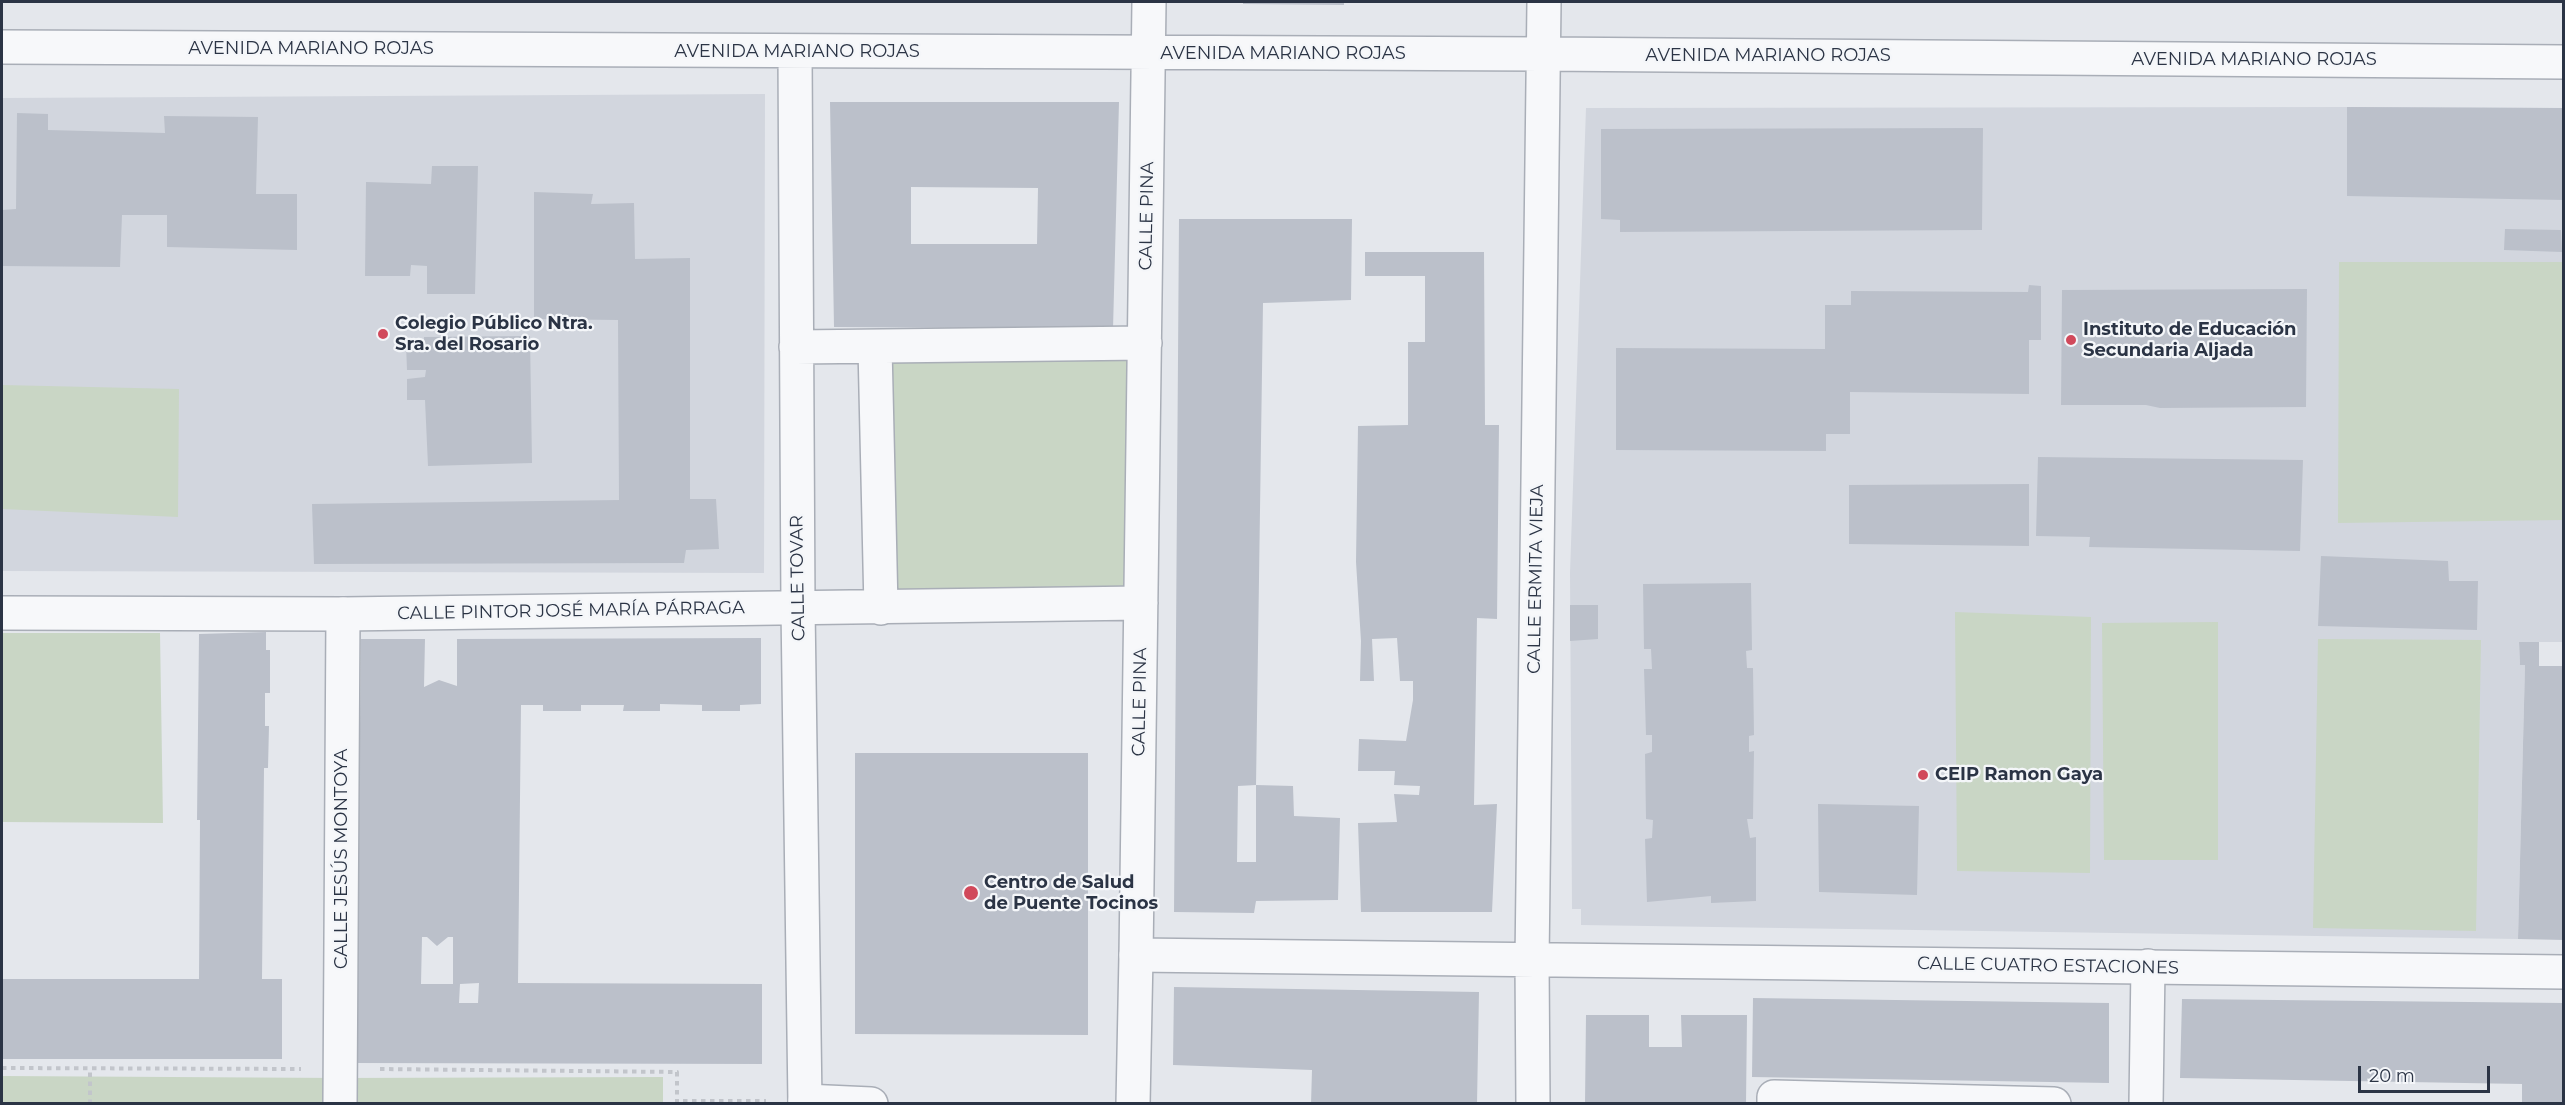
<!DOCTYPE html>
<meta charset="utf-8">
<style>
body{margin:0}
#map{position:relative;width:2565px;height:1105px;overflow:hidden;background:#e4e7ec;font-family:Montserrat,sans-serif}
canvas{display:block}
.frame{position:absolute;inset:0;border:3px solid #2b3445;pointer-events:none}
.scale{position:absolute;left:2358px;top:1066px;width:132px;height:27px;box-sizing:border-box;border:3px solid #2b3445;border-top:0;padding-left:8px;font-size:18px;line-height:21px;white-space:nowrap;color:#2b3445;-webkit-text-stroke:4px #f4f6f9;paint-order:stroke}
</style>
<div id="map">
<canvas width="2565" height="1105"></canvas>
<div class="frame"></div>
<div class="scale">20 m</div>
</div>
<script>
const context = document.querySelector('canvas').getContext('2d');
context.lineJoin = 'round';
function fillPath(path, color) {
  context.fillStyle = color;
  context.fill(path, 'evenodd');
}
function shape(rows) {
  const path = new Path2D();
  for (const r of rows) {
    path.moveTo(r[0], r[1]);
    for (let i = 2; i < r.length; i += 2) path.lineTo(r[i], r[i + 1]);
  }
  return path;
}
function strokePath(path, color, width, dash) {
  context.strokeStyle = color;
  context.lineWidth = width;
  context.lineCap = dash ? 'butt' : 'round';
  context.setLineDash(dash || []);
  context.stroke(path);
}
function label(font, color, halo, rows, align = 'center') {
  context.font = font + ' Montserrat,sans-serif';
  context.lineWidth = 4.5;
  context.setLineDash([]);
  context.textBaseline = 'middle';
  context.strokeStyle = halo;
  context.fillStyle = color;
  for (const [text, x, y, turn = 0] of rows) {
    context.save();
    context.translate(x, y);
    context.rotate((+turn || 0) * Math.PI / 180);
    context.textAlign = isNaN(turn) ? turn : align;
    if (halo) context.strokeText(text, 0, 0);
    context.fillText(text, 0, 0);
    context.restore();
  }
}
fillPath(shape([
 [765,94,764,573,2,571,2,98],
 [2347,107,2563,108,2563,642,2519,642,2520,665,2525,665,2518,939,1581,925,1581,909,1572,909,1570,573,1586,108]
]), '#d2d6de');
fillPath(shape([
 [2339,262,2563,262,2563,520,2338,523],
 [1145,343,1141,603,881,608,875,347],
 [2,385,179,389,178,517,2,509],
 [1955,612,2091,617,2090,873,1957,871],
 [2218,622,2218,860,2104,860,2102,623],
 [2,633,160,633,163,823,3,822],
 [2318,639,2481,640,2476,931,2313,928],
 [2,1076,340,1078,663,1077,663,1104,2,1104]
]), '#c9d6c5');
fillPath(shape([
 [1243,2,1344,2,1344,5,1243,4],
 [830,102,1119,102,1113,329,834,327],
 [911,187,1038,188,1037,244,911,244],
 [2347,107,2564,108,2564,200,2347,196],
 [17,113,48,114,48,130,165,133,164,116,258,117,256,194,297,194,297,250,167,247,167,215,122,215,120,267,2,266,2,210,16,209],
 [1983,128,1982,230,1620,232,1620,220,1601,219,1601,129],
 [432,166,478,166,475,294,427,294,427,266,411,265,410,276,365,276,366,182,431,184],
 [534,192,593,194,591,204,634,203,635,259,690,258,690,499,716,499,719,549,686,550,684,563,314,564,312,504,619,500,618,320,534,319],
 [1179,219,1352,219,1351,300,1263,303,1256,785,1238,786,1237,862,1256,862,1256,785,1293,786,1294,816,1340,818,1338,900,1256,901,1254,913,1174,912],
 [2505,229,2561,230,2562,252,2504,250],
 [1365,252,1484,252,1485,425,1499,425,1497,619,1477,618,1474,805,1497,804,1492,912,1361,912,1358,823,1397,822,1394,794,1419,795,1420,786,1394,785,1395,771,1358,771,1359,739,1406,741,1413,700,1413,681,1400,681,1397,638,1372,639,1374,681,1360,681,1361,641,1356,562,1358,426,1408,425,1408,342,1425,342,1425,276,1365,276],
 [2029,285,2041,286,2041,340,2029,340,2029,394,1850,392,1850,434,1826,434,1826,451,1616,450,1616,348,1825,349,1825,305,1851,305,1851,291,2028,292],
 [2307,289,2306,407,2160,408,2146,405,2061,405,2062,290],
 [530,336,532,463,428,466,425,400,407,400,407,379,425,377,426,370,407,370,406,344,424,342,424,337],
 [2038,457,2303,460,2300,551,2089,547,2090,537,2036,536],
 [2029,484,2029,546,1849,544,1849,485],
 [2321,556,2448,561,2449,581,2478,581,2477,630,2318,626],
 [1751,583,1752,650,1746,651,1747,668,1753,668,1754,735,1749,736,1749,752,1754,751,1753,819,1747,819,1750,838,1756,837,1756,901,1711,903,1711,896,1647,902,1645,839,1652,838,1653,820,1646,819,1645,754,1652,752,1652,735,1646,735,1644,669,1652,669,1651,649,1644,649,1643,584],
 [1570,605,1598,605,1598,639,1570,641],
 [266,632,266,650,270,650,270,693,265,693,265,726,269,726,268,768,264,768,262,979,282,979,282,1059,2,1059,2,979,199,979,200,820,197,820,199,634],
 [761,638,761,704,740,705,740,711,702,711,702,705,660,704,660,711,623,711,624,705,581,705,581,711,543,711,543,705,521,705,518,983,762,984,762,1064,356,1063,361,639,425,639,424,687,439,680,457,686,457,639],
 [422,937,427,937,437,946,448,937,453,937,453,984,421,984],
 [479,983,478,1003,459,1003,460,984],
 [2519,642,2539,642,2539,666,2564,666,2564,940,2518,939,2525,665,2520,665],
 [855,753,1088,753,1088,1035,855,1034],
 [1818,804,1919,806,1917,895,1819,892],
 [1174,987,1479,992,1477,1104,1311,1104,1312,1070,1173,1065],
 [1753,998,2109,1003,2109,1083,1752,1077],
 [2182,999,2564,1003,2564,1104,2522,1104,2522,1084,2180,1078],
 [1586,1015,1649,1015,1649,1047,1682,1047,1681,1015,1747,1015,1746,1104,1585,1104]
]), '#bbc0ca');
const pedestrian = shape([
 [805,1101,871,1104],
 [340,1104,343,614],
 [1133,1104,1136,955],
 [1774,1104,1774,1097,2054,1104],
 [2146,1104,2148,966]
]);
const minor = shape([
 [1149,2,1136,955,2564,972],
 [2,47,1542,54,2564,62],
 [795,52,798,608,805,1104],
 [796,347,1145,343],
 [875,347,881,608],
 [2,613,343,614,1141,603],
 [1533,1104,1532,961,1544,2]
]);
strokePath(pedestrian, '#a9aeb7', 36);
strokePath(minor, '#a9aeb7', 36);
strokePath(shape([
 [2,1068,301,1069],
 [380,1069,677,1072,677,1101],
 [90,1104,90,1068],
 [677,1104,677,1101,766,1101]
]), '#c2c5cb', 4, [4.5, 4.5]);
strokePath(pedestrian, '#f7f8fa', 33);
strokePath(minor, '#f7f8fa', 33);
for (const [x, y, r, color] of [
 [383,334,6,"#d1495b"],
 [2071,340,6,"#d1495b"],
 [1923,775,6,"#d1495b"],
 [971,893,8,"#d1495b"]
]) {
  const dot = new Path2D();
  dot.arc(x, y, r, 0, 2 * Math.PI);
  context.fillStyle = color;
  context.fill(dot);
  strokePath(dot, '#f4f6f9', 2);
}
label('18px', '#2b3445', '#f4f6f9', [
 ["AVENIDA MARIANO ROJAS",311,49],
 ["AVENIDA MARIANO ROJAS",797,52],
 ["AVENIDA MARIANO ROJAS",1283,54],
 ["AVENIDA MARIANO ROJAS",1768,56],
 ["AVENIDA MARIANO ROJAS",2254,60],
 ["CALLE PINA",1147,216,-89],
 ["CALLE TOVAR",798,578,-91],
 ["CALLE ERMITA VIEJA",1536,579,-89],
 ["CALLE PINTOR JOSÉ MARÍA PÁRRAGA",571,611,-1],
 ["CALLE PINA",1140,702,-89],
 ["CALLE JESÚS MONTOYA",342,859,-90],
 ["CALLE CUATRO ESTACIONES",2048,966,1]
]);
label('bold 18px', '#2b3445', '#f4f6f9', [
 ["Colegio Público Ntra.",395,324],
 ["Sra. del Rosario",395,345],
 ["Instituto de Educación",2083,330],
 ["Secundaria Aljada",2083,351],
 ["CEIP Ramon Gaya",1935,775],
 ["Centro de Salud",984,883],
 ["de Puente Tocinos",984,904]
], 'left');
</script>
